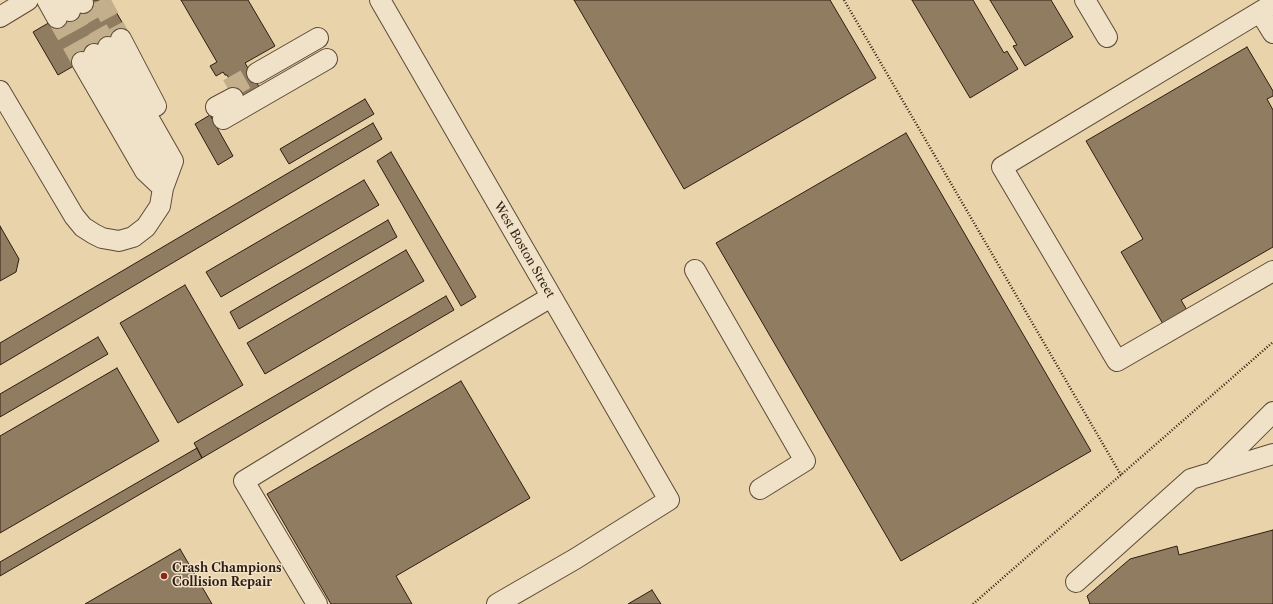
<!DOCTYPE html>
<style>
body{margin:0}
canvas{display:block;background:#e8d3aa}
</style>
<canvas width="1273" height="604"></canvas>
<script>
const context = document.querySelector('canvas').getContext('2d');
context.lineJoin = 'round';
function fillPath(path, color) {
  context.fillStyle = color;
  context.fill(path, 'evenodd');
}
function shape(rows) {
  const path = new Path2D();
  for (const r of rows) {
    path.moveTo(r[0], r[1]);
    for (let i = 2; i < r.length; i += 2) path.lineTo(r[i], r[i + 1]);
  }
  return path;
}
function strokePath(path, color, width, dash) {
  context.strokeStyle = color;
  context.lineWidth = width;
  context.lineCap = dash ? 'butt' : 'round';
  context.setLineDash(dash || []);
  context.stroke(path);
}
function label(font, color, halo, rows, align = 'center') {
  context.font = font + ' "Libre Caslon Text",serif';
  context.lineWidth = 3;
  context.setLineDash([]);
  context.textBaseline = 'middle';
  context.strokeStyle = halo;
  context.fillStyle = color;
  for (const [text, x, y, turn = 0] of rows) {
    context.save();
    context.translate(x, y);
    context.rotate((+turn || 0) * Math.PI / 180);
    context.textAlign = isNaN(turn) ? turn : align;
    if (halo) context.strokeText(text, 0, 0);
    context.fillText(text, 0, 0);
    context.restore();
  }
}
const building = shape([
 [88,0,109,0,129,34,58,75,33,32,88,0],
 [181,0,248,0,275,46,245,63,261,90,242,101,227,75,225,75,223,72,216,76,210,66,217,62,181,0],
 [574,0,830,0,876,78,684,189,574,0],
 [912,0,973,0,1004,53,1007,51,1018,69,970,98,912,0],
 [990,0,1051,0,1073,37,1025,66,1013,46,1017,45,990,0],
 [1247,47,1273,91,1273,96,1267,99,1273,110,1273,247,1181,300,1187,310,1163,324,1121,252,1143,239,1086,141,1247,47],
 [365,99,374,114,289,164,280,149,365,99],
 [210,115,233,156,218,165,195,124,210,115],
 [373,123,382,139,0,365,0,343,373,123],
 [906,133,1091,451,901,561,716,243,906,133],
 [391,152,476,297,461,306,377,161,391,152],
 [364,180,379,205,221,297,206,272,364,180],
 [388,220,397,237,239,329,230,312,388,220],
 [0,226,19,259,16,272,0,281,0,226],
 [406,250,424,281,265,374,247,343,406,250],
 [185,285,243,385,178,423,120,323,185,285],
 [446,296,454,310,202,458,194,443,446,296],
 [98,337,108,354,0,417,0,394,98,337],
 [117,368,159,441,0,533,0,436,117,368],
 [461,381,530,498,396,576,412,604,331,604,267,494,461,381],
 [197,448,202,458,0,576,0,562,197,448],
 [1273,530,1273,604,1090,604,1087,596,1130,559,1177,546,1179,555,1273,530],
 [180,549,212,604,85,604,180,549],
 [652,590,661,604,628,604,652,590]
]);
fillPath(building, '#907c61');
strokePath(building, '#301d11', 1);
strokePath(shape([
 [100,0,121,39],
 [83,3,108,47],
 [70,11,94,54],
 [57,18,82,62],
 [228,89,257,73]
]), '#c3af8b', 20, [20, 10]);
const minor = shape([
 [47,0,57,18],
 [63,0,70,11],
 [81,0,83,3],
 [380,0,669,500,575,559,497,604],
 [1085,0,1107,37],
 [1273,4,1002,167,1117,361,1273,271],
 [1260,12,1273,33],
 [0,17,28,0],
 [121,39,156,106],
 [94,54,160,166,163,188],
 [82,62,145,171,163,188],
 [257,73,318,38],
 [0,91,74,216,83,227,94,234,102,238,119,241,133,237,146,227,160,206,163,188,173,161,108,47],
 [216,107,233,98],
 [223,119,327,59],
 [695,270,805,461,760,489],
 [1215,470,1273,412],
 [1076,582,1191,479,1273,454],
 [317,604,244,481,380,398,551,297]
]);
strokePath(minor, '#5e4a37', 22);
strokePath(shape([
 [844,0,1121,475],
 [973,604,1273,342]
]), '#301d11', 2.5, [1, 2]);
strokePath(minor, '#f0e2c8', 20);
for (const [x, y, r, color] of [
 [164,576,4,"#8f2418"]
]) {
  const dot = new Path2D();
  dot.arc(x, y, r, 0, 2 * Math.PI);
  context.fillStyle = color;
  context.fill(dot);
  strokePath(dot, '#f0e2c8', 1.5);
}
label('12px', '#301d11', '#f0e2c8', [
 ["West Boston Street",524,250,60]
]);
label('bold 12px', '#301d11', '#f0e2c8', [
 ["Crash Champions",172,569],
 ["Collision Repair",172,583]
], 'left');
</script>
